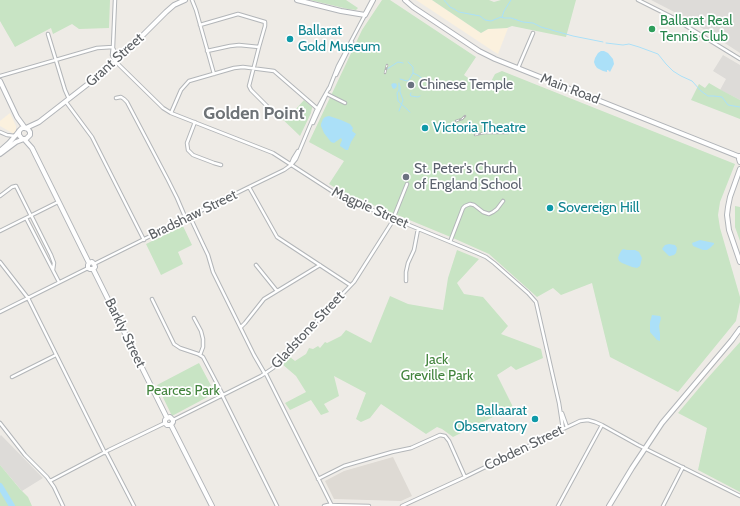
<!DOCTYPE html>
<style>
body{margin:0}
canvas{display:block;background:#eeebe6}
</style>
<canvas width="740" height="506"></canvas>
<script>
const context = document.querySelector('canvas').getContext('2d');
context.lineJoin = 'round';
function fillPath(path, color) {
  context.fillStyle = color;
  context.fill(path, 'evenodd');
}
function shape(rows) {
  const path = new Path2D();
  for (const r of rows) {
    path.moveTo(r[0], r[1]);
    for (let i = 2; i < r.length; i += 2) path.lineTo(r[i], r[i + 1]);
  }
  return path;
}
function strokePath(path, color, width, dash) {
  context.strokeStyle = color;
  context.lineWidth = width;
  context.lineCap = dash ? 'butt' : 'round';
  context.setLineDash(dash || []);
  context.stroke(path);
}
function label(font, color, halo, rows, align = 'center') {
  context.font = font + ' Cabin,sans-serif';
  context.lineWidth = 3.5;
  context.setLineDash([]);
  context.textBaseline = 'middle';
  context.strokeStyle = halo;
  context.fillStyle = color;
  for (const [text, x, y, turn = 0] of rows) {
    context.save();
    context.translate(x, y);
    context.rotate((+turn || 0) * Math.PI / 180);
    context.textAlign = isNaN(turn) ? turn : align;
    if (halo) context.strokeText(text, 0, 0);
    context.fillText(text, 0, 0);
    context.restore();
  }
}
fillPath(shape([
 [416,0,432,0,481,33,488,29,508,28,498,54,493,51],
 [10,113,16,126,16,130,14,134,0,126,0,121]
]), '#fbf1de');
fillPath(shape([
 [651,0,740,0,740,53,688,19],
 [723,55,740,65,740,100,720,90,726,79,713,71],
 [1,435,43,478,22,491,0,465,0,436]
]), '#dddbd8');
fillPath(shape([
 [393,457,412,496,401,501,334,499,325,481,344,471]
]), '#dedad4');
fillPath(shape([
 [0,0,110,0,109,28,79,29,72,24,53,34,51,28,15,47,0,21],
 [310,0,346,0,358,8,356,10,348,9],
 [382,0,390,0,476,57,464,75,486,91,495,74,502,71,735,164,720,202,718,215,720,228,740,297,740,302,736,321,678,392,610,357,592,283,561,295,553,288,537,297,489,254,453,238,344,193,329,184,344,161,309,142,362,30],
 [432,0,489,0,494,2,501,0,576,0,566,37,512,26,507,28,488,29,481,33],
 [709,83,721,90,740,100,740,119,691,100,699,84,705,88],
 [304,100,312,107,312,108,311,113,300,136,277,114,279,112,287,119],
 [735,206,740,207,740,241,735,227],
 [183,226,192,245,178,252,183,264,161,275,146,244],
 [457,250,479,259,457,283,464,294,483,297,508,326,501,334,541,349,543,358,516,370,511,366,497,375,513,407,453,437,442,429,437,427,426,434,381,404,370,418,361,422,356,419,366,393,334,376,339,396,324,404,329,412,321,415,311,400,290,410,285,403,306,392,296,376,282,364,290,357,295,361,306,354,309,348,313,349,318,346,320,348,325,342,327,343,341,336,346,330,371,343,390,296,408,304,443,310,448,278],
 [740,342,740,492,698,470,707,428,678,413,705,381],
 [199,363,215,393,172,416,157,385],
 [0,465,20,489,28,497,32,506,0,506]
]), '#c8e4c4');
fillPath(shape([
 [601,51,604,51,608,53,613,59,614,64,610,72,608,70,607,70,607,72,603,71,597,68,595,65,594,62,595,58,598,53],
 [329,116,341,120,350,124,353,128,352,131,356,134,351,142,348,150,346,150,340,146,340,145,342,140,341,138,334,143,331,142,324,133,321,126,321,124,323,119,325,117],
 [700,240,714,243,714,244,710,248,707,250,703,250,693,246,692,243],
 [669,244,675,245,677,248,676,253,674,255,670,256,669,256,662,249,665,245],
 [623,249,627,250,635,250,639,252,642,258,640,266,637,268,632,267,622,263,619,261,618,258,619,255,621,251],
 [652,315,660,316,661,318,659,326,660,334,660,341,657,340,650,332,650,322]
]), '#abe0f8');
strokePath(shape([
 [444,0,450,7,454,9,459,12,480,16,485,20,491,21,501,17,504,18,511,18,523,22,533,23,541,27,573,36,603,42],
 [502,17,504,11,511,0],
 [606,43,623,45,629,44,639,47,658,54,666,64,673,71,681,76,692,81,701,91,708,96,714,96,722,97,728,105,740,107],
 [408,62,413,67,413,73],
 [387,69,398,62,403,63],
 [400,79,407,81,409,80,413,73,419,76,426,82],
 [399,83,399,90,397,93,398,101,410,112],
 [435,85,438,85],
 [411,93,410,95,411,96,418,97,420,96],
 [399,111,403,100,400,92,400,86,399,85]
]), '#abe0f8', 1);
strokePath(shape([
 [393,85,395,85,395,86,394,87,393,85]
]), '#abe0f8', 3.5);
strokePath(shape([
 [0,486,12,506]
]), '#abe0f8', 6);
const street = shape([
 [115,0,113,47,112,55,115,62],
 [192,0,196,10,214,74],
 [638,0,670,16,740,59],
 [200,25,238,14,265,22,265,26,259,47,249,86,251,90,267,106,270,113],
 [48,34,65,90,69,99],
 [113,48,116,54,120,58],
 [207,51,230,46,239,45,259,47],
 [116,62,163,108,171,113,273,153,341,197,477,253,486,257,494,263,528,293,536,302,559,403,563,429],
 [518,68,533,33],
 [336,75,352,42],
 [0,76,97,48,113,47],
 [329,89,338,66,365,15],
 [327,94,345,103],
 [116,98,121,97,124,99,127,102,168,180,177,198,186,219],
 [66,102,92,137,144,240],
 [171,113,181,90,189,81,234,68,243,67,274,71,319,110],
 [195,122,187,143,188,150,193,155,214,163,221,165],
 [313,123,326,95],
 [0,132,7,135,15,136],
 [291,164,293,159,298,151],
 [249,187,277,237,350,285],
 [0,196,12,187,16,186,31,216],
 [31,215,51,255,54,263,53,270],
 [190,217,208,255,213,272,254,355,265,374],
 [26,218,59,282],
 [393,219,407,184],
 [0,231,58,202],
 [450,242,463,208,465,206,470,204,474,205,483,212,489,214,493,212,497,209,503,201],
 [0,262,28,298,105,453],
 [94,264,249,187,284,170,291,165,296,159,316,111,329,88],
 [256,265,277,291],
 [406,281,406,272,408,263,414,250,418,229],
 [152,299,174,344,180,348,198,354,203,357,223,395],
 [0,312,88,268],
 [194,318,201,331,203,339,203,347,200,355],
 [241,327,245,323,264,299,320,265],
 [266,374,332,506],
 [12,377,56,355],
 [222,395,277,506],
 [562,413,567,427],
 [173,420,261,376,273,368,287,352,354,282,394,219],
 [0,423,25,455,47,477,54,487,63,506],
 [106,452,134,506],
 [318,479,344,466,392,452,411,448,440,435,445,436,449,441,465,477],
 [50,481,109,450,165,423],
 [324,506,328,505,369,506],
 [402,506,465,477,563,429,580,421,588,420,595,422,602,425,638,445,740,496],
 [558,506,602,425],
 [663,506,683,467]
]);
const secondary = shape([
 [297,0,341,11,365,15,373,0],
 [405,0,413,7,479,51,495,59,740,157],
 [0,81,17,117,25,128],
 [26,128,39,122,106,70,116,62,166,12,174,5,185,0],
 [24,139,32,148,89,263],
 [0,151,9,143,16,135,20,130,22,128,25,128,28,129,30,132,30,135,26,139,22,139,19,135,19,131],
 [0,154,16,142,24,139],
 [740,156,739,159,740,162],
 [740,169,730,197,728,207,727,215,729,230,740,262],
 [89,263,92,262,94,264,95,267,93,269],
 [89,263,88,265,88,268,90,269,93,269],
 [93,269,167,418],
 [167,418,170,417,173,420,173,422,171,425],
 [167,418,165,420,165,423,167,425,171,425],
 [171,425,212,506],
 [609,506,632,468,662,423,732,340,740,329]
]);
strokePath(street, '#b3b6b9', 4.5);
strokePath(secondary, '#b2b5b9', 6);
strokePath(street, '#fff', 2.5);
strokePath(secondary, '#fff', 4);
const rail = shape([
 [385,73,387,65],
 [456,121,462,119,465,116],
 [475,135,484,133,508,133]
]);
strokePath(rail, '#b3b4b5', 2.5);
strokePath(rail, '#fff', 1, [3]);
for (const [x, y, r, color] of [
 [652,29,4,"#2e9e5b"],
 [290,39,4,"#0f9aa8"],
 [411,85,4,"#6b7280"],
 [425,128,4,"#0f9aa8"],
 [406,177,4,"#6b7280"],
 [550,208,4,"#0f9aa8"],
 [535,419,4,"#0f9aa8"]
]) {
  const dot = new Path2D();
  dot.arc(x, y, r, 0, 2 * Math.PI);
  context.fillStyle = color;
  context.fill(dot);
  strokePath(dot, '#fff', 1.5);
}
label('14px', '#27864d', '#fff', [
 ["Ballarat Real",660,21],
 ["Tennis Club",660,37]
], 'left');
label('14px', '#0d838f', '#fff', [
 ["Ballarat",298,31],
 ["Gold Museum",298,47],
 ["Victoria Theatre",433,128],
 ["Sovereign Hill",558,208],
 ["Ballaarat",527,411,"right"],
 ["Observatory",527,427,"right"]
], 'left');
label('14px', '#5d6165', '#fff', [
 ["Grant Street",115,60,-42],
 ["Main Road",570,89,21],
 ["Magpie Street",370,208,24],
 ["Bradshaw Street",193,215,-26],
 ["Gladstone Street",308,330,-47],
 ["Barkly Street",125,333,64],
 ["Cobden Street",524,448,-26]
]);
label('14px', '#5b616d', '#fff', [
 ["Chinese Temple",419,85],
 ["St. Peter's Church",414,169],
 ["of England School",414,185]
], 'left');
label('14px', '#42843d', '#fff', [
 ["Jack",437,360],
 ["Greville Park",437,376],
 ["Pearces Park",183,391]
]);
label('bold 18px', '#6e7377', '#fff', [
 ["Golden Point",254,114]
]);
</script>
